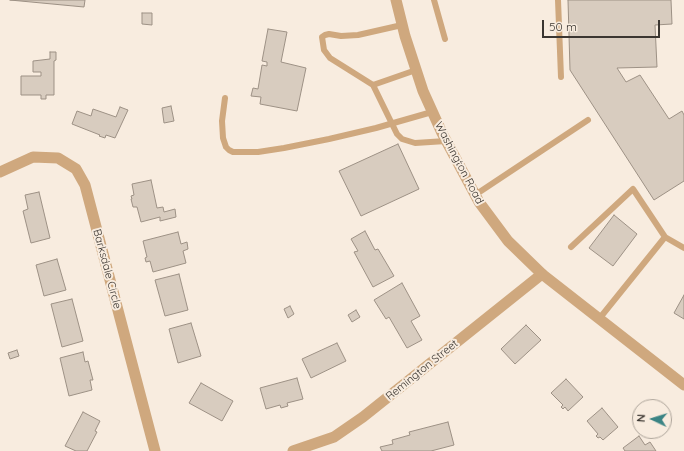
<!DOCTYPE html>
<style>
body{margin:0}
#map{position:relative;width:684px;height:451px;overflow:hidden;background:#f8ecdf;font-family:Quicksand,sans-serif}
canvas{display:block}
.north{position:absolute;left:632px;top:399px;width:40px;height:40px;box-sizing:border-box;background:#f8ecdf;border:1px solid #aca399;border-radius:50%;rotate:274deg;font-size:11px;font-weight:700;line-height:16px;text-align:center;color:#3b3631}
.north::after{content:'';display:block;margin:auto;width:14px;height:18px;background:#3b8484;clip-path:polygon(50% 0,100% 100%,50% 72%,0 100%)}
.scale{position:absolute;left:542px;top:20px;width:118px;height:18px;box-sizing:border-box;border:2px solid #3b3631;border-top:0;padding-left:5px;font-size:12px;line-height:14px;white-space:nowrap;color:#3b3631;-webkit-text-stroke:3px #f8ecdf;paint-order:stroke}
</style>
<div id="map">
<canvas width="684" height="451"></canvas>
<div class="north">N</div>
<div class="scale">50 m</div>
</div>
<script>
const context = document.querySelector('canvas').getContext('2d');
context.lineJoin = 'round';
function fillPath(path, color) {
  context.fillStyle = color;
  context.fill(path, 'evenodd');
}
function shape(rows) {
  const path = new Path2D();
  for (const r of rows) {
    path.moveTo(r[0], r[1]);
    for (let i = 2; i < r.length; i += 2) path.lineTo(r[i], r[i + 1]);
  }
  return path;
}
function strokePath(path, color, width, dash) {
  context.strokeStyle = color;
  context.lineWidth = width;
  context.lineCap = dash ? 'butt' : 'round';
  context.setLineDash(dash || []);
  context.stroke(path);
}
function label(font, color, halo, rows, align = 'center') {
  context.font = font + ' Quicksand,sans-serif';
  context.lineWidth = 4;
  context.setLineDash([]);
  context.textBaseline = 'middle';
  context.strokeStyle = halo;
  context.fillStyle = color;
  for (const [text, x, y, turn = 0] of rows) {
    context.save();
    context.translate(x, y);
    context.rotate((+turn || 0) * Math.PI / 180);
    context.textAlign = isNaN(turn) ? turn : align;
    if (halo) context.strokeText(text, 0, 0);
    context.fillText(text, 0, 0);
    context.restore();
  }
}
const building = shape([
 [10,0,85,0,84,7,10,0],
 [568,0,671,0,672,24,655,25,657,67,617,68,626,82,640,75,669,119,682,111,684,115,684,181,654,200,570,70,568,0],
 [142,13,152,13,152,25,142,24,142,13],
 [268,29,287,32,281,62,306,68,297,111,260,104,261,97,251,96,253,88,258,89,262,65,267,66,267,62,262,61,268,29],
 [50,52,56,52,56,60,54,61,54,95,46,95,46,99,41,99,41,95,21,95,21,76,41,76,41,72,33,72,33,61,50,59,50,52],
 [171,106,174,121,164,123,162,108,171,106],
 [120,107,128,110,115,138,106,135,105,138,99,136,100,135,72,124,77,111,91,116,93,109,116,117,120,107],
 [398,144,419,189,361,216,339,171,398,144],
 [151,180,157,208,163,207,164,212,175,209,176,217,160,221,160,217,141,222,137,207,133,207,131,199,132,199,131,196,134,195,132,184,151,180],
 [39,192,50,238,31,243,23,211,28,209,25,195,39,192],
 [614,215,637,234,613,266,589,248,614,215],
 [365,231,375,250,378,249,394,276,373,287,354,252,358,251,351,239,365,231],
 [178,232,181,244,187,242,188,249,183,251,186,263,153,272,150,261,146,262,145,258,147,257,143,241,178,232],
 [57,259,66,290,44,296,36,265,57,259],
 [179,274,188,310,165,316,155,280,179,274],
 [402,283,420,316,411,321,422,340,407,348,389,317,386,319,374,300,402,283],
 [684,295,684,319,674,313,684,295],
 [72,299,83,341,62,347,51,304,72,299],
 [290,306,294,314,288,318,284,309,290,306],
 [356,310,360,317,352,322,348,315,356,310],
 [191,323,201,356,178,363,169,329,191,323],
 [526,325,541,340,515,364,501,349,526,325],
 [337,343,346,361,311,378,302,359,337,343],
 [17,350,19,356,10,359,8,353,17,350],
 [83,352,85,362,88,361,93,380,90,380,92,390,69,396,60,358,83,352],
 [297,378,303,399,287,403,288,406,281,408,280,405,266,409,260,388,297,378],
 [566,379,583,397,568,411,565,407,563,409,561,407,563,405,551,393,566,379],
 [201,383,233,401,222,421,189,403,201,383],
 [602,408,618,427,603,440,600,437,598,438,596,436,598,434,587,421,602,408],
 [83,412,100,421,95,431,97,432,87,451,76,451,65,446,83,412],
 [448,422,454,445,431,451,382,451,380,447,393,444,392,440,410,435,409,432,448,422],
 [639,436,645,445,650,442,656,451,625,451,623,448,639,436]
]);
fillPath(building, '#d8ccbf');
strokePath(building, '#9d9185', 1);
strokePath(shape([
 [434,0,445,39],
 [558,0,561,77],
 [416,70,373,85,397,134,402,139,415,143,446,141],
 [373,85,330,58,324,50,322,37,325,35,329,34,341,36,358,35,402,25],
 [225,98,222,121,223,138,226,147,229,150,233,152,258,152,284,148,329,139,376,128,432,112],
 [475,195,588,120],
 [571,247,633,189,665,237,684,248],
 [599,319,665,237]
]), '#cfa87e', 6);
strokePath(shape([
 [0,172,33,157,58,158,76,169,85,185,155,451],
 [293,451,334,437,363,417,542,274]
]), '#cfa87e', 11);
strokePath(shape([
 [396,0,405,36,423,91,442,133,479,202,508,241,542,274,684,385]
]), '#cfa87e', 11);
label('11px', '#3b3631', '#f8ecdf', [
 ["Washington Road",459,163,62],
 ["Barksdale Circle",107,269,75],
 ["Remington Street",422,370,-39]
]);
</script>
